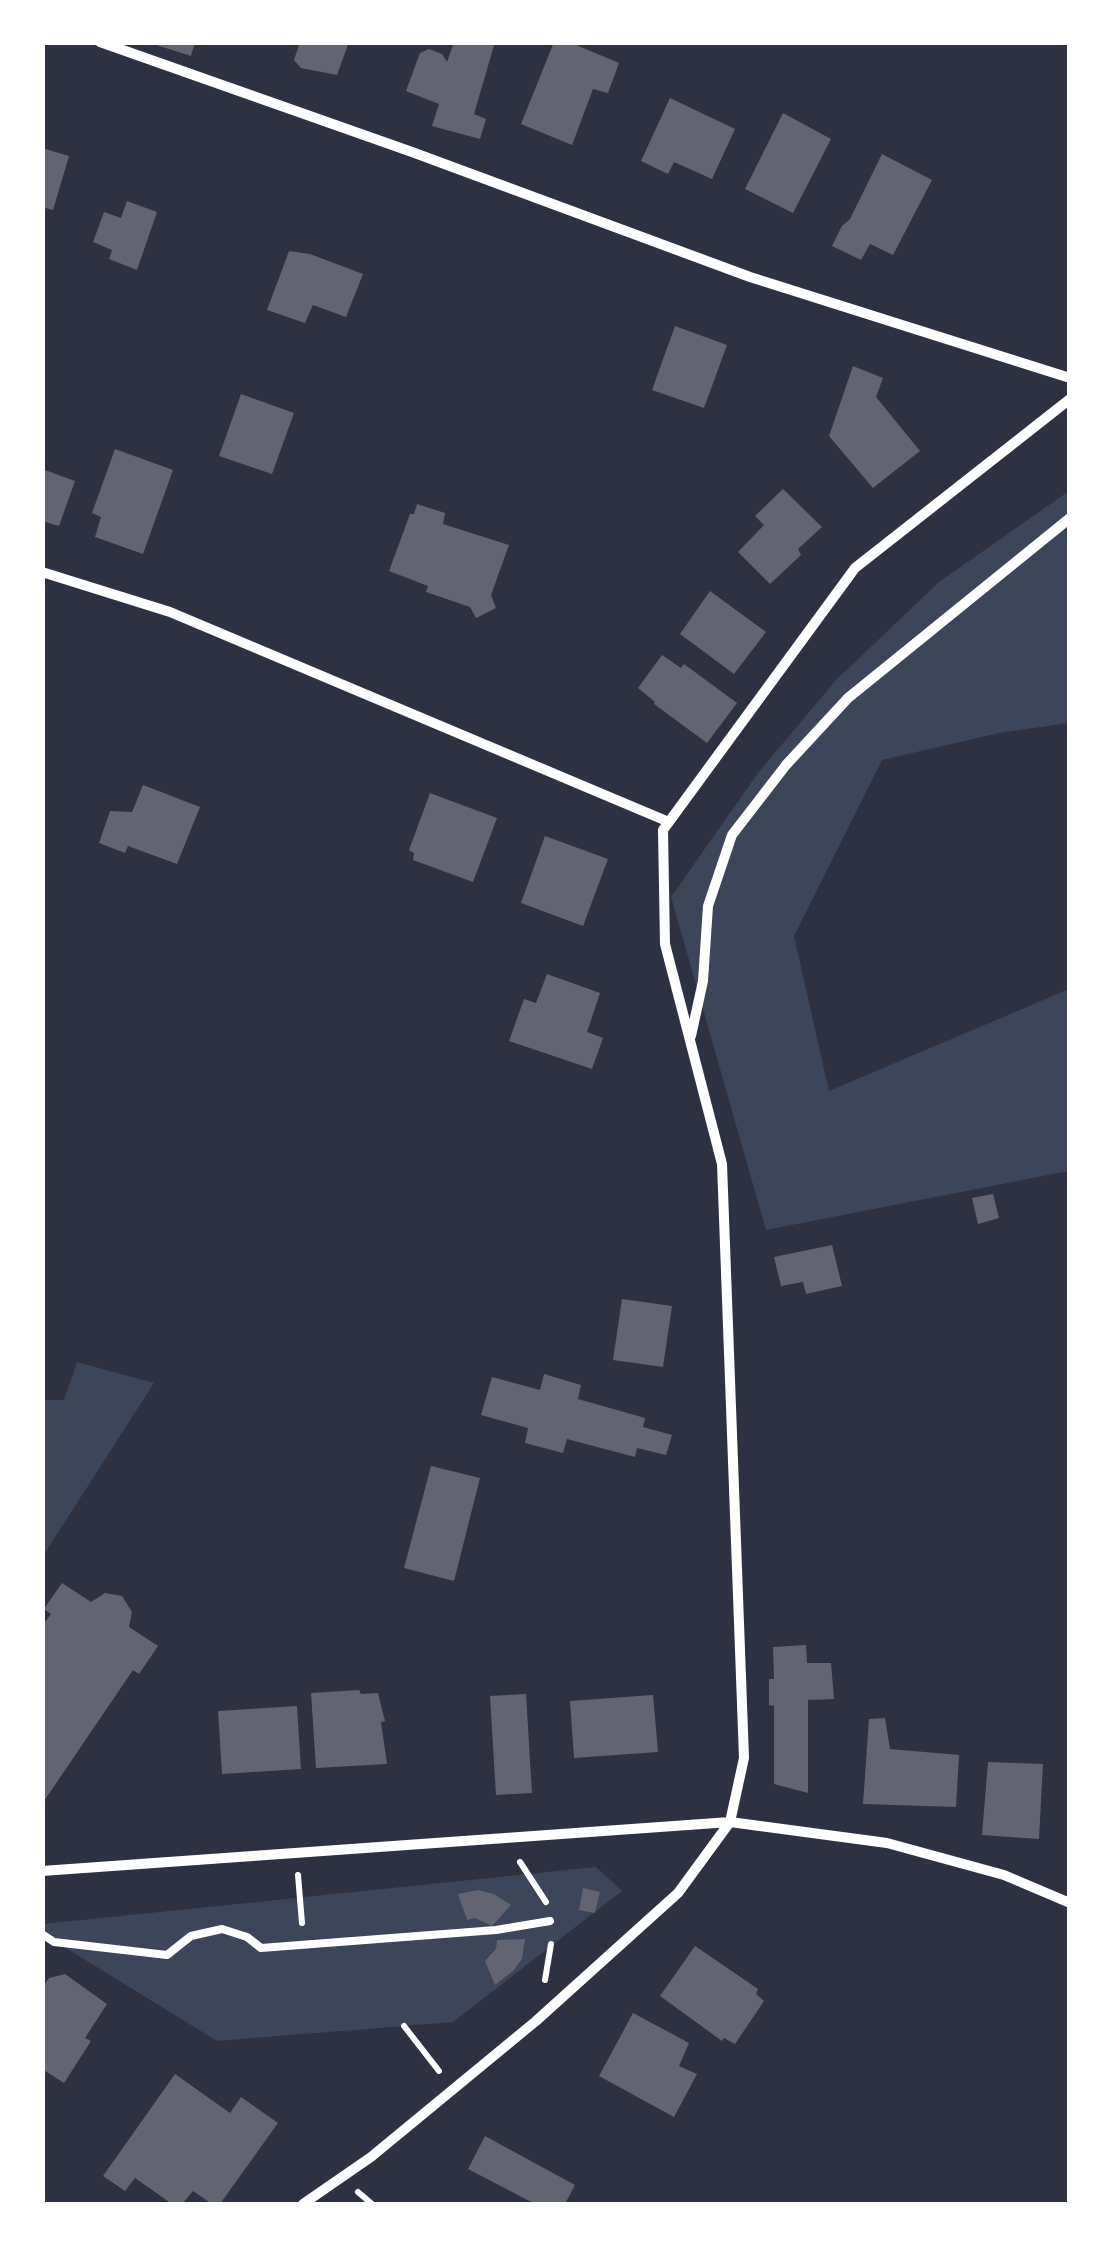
<!DOCTYPE html>
<style>
body{margin:0}
#map{position:relative;width:1112px;height:2247px;overflow:hidden;background:#2d3142;font-family:Karla,sans-serif}
canvas{display:block}
.frame{position:absolute;inset:0;border:45px solid #fff;pointer-events:none}
</style>
<div id="map">
<canvas width="1112" height="2247"></canvas>
<div class="frame"></div>
</div>
<script>
const context = document.querySelector('canvas').getContext('2d');
context.lineJoin = 'round';
function fillPath(path, color) {
  context.fillStyle = color;
  context.fill(path, 'evenodd');
}
function shape(rows) {
  const path = new Path2D();
  for (const r of rows) {
    path.moveTo(r[0], r[1]);
    for (let i = 2; i < r.length; i += 2) path.lineTo(r[i], r[i + 1]);
  }
  return path;
}
function strokePath(path, color, width, dash) {
  context.strokeStyle = color;
  context.lineWidth = width;
  context.lineCap = dash ? 'butt' : 'round';
  context.setLineDash(dash || []);
  context.stroke(path);
}
fillPath(shape([
 [1069,491,1069,723,999,733,882,760,794,936,829,1091,1069,989,1069,1171,766,1230,671,897,758,773,836,680,939,582],
 [77,1362,154,1383,43,1556,43,1400,64,1400],
 [596,1867,622,1891,453,2022,217,2041,43,1934,43,1924]
]), '#3c4559');
fillPath(shape([
 [166,42,195,42,191,56,150,43],
 [300,42,349,42,337,75,301,68,294,60],
 [454,42,495,42,474,114,486,119,480,139,432,126,439,104,406,91,420,53,429,49,442,54,447,62],
 [554,42,569,42,619,63,608,93,593,89,572,145,521,124],
 [670,98,735,129,712,179,674,162,668,174,641,161],
 [783,113,831,139,793,213,745,189],
 [42,148,69,156,53,210,42,207],
 [882,154,932,180,893,255,870,244,861,260,832,246,842,226,850,219],
 [127,201,157,212,137,270,109,259,112,250,93,242,104,212,121,218],
 [289,251,310,254,363,274,346,317,313,305,305,323,267,310],
 [675,326,727,345,704,408,652,390],
 [853,366,883,378,876,397,920,451,873,488,829,436],
 [241,394,294,413,272,474,219,456],
 [115,449,173,470,143,554,95,537,101,517,92,513],
 [42,469,75,481,59,526,42,521],
 [783,489,822,527,798,549,801,555,770,584,738,552,764,525,755,516],
 [417,504,445,513,443,524,509,545,491,595,496,608,476,618,470,607,426,592,428,586,389,571,410,514,414,514],
 [710,591,766,632,734,674,680,634],
 [662,655,681,668,684,664,737,703,707,743,654,704,655,702,638,688],
 [143,785,200,807,177,864,128,846,125,853,99,843,110,811,132,812],
 [430,793,497,818,473,882,413,860,414,853,409,850],
 [545,836,608,859,583,926,521,903],
 [547,974,600,993,587,1032,603,1038,592,1069,509,1041,524,999,536,1003],
 [993,1194,999,1218,978,1224,972,1198],
 [832,1245,842,1286,806,1294,803,1282,781,1286,774,1257],
 [622,1299,672,1306,663,1367,613,1360],
 [544,1374,581,1385,578,1399,645,1418,643,1427,672,1435,666,1455,637,1448,635,1457,567,1439,563,1453,525,1443,528,1428,481,1415,492,1377,540,1390],
 [431,1466,480,1478,454,1581,404,1568],
 [62,1583,91,1602,105,1593,122,1596,132,1612,129,1627,158,1646,139,1674,133,1670,42,1804,42,1626,51,1614,44,1609],
 [806,1645,807,1663,831,1663,834,1699,808,1700,808,1793,774,1784,774,1706,769,1705,769,1679,774,1679,773,1647],
 [359,1690,361,1694,378,1693,385,1721,381,1722,387,1764,316,1768,311,1693],
 [526,1694,532,1793,496,1795,490,1696],
 [653,1695,658,1752,574,1758,570,1701],
 [297,1706,301,1769,222,1774,218,1711],
 [885,1718,890,1749,959,1755,956,1807,863,1804,869,1719],
 [988,1762,1043,1764,1039,1839,982,1835],
 [583,1888,600,1892,595,1913,579,1910],
 [478,1890,494,1894,511,1905,492,1926,475,1918,467,1920,458,1894],
 [525,1939,522,1959,513,1971,495,1985,485,1961,496,1949,497,1940],
 [695,1946,758,1989,756,1994,764,2001,735,2044,724,2038,722,2041,660,1996],
 [65,1974,107,2004,85,2038,91,2041,64,2083,42,2069,42,1988,49,1978],
 [633,2013,689,2043,679,2066,697,2074,674,2117,599,2076],
 [175,2074,230,2113,241,2097,278,2123,220,2204,212,2204,193,2191,182,2204,172,2204,135,2178,125,2191,103,2176],
 [485,2136,575,2185,565,2204,535,2204,468,2169]
]), '#626471');
strokePath(shape([
 [520,1862,546,1902],
 [298,1875,302,1923],
 [545,1980,551,1944],
 [404,2026,439,2071],
 [358,2192,372,2204]
]), '#fff', 6);
strokePath(shape([
 [42,1934,54,1942,167,1955,191,1936,222,1929,247,1937,261,1948,496,1930,550,1921]
]), '#fff', 8);
strokePath(shape([
 [100,42,412,152,750,277,1070,378],
 [42,572,170,612,669,822],
 [691,1036,703,981,708,906,732,835,786,765,848,698,1070,518],
 [42,1871,730,1822,887,1843,1004,1875,1070,1903],
 [303,2204,371,2157,536,2021,678,1893,730,1822,744,1758,722,1164,665,944,663,830,855,568,1070,399]
]), '#fff', 10);
</script>
